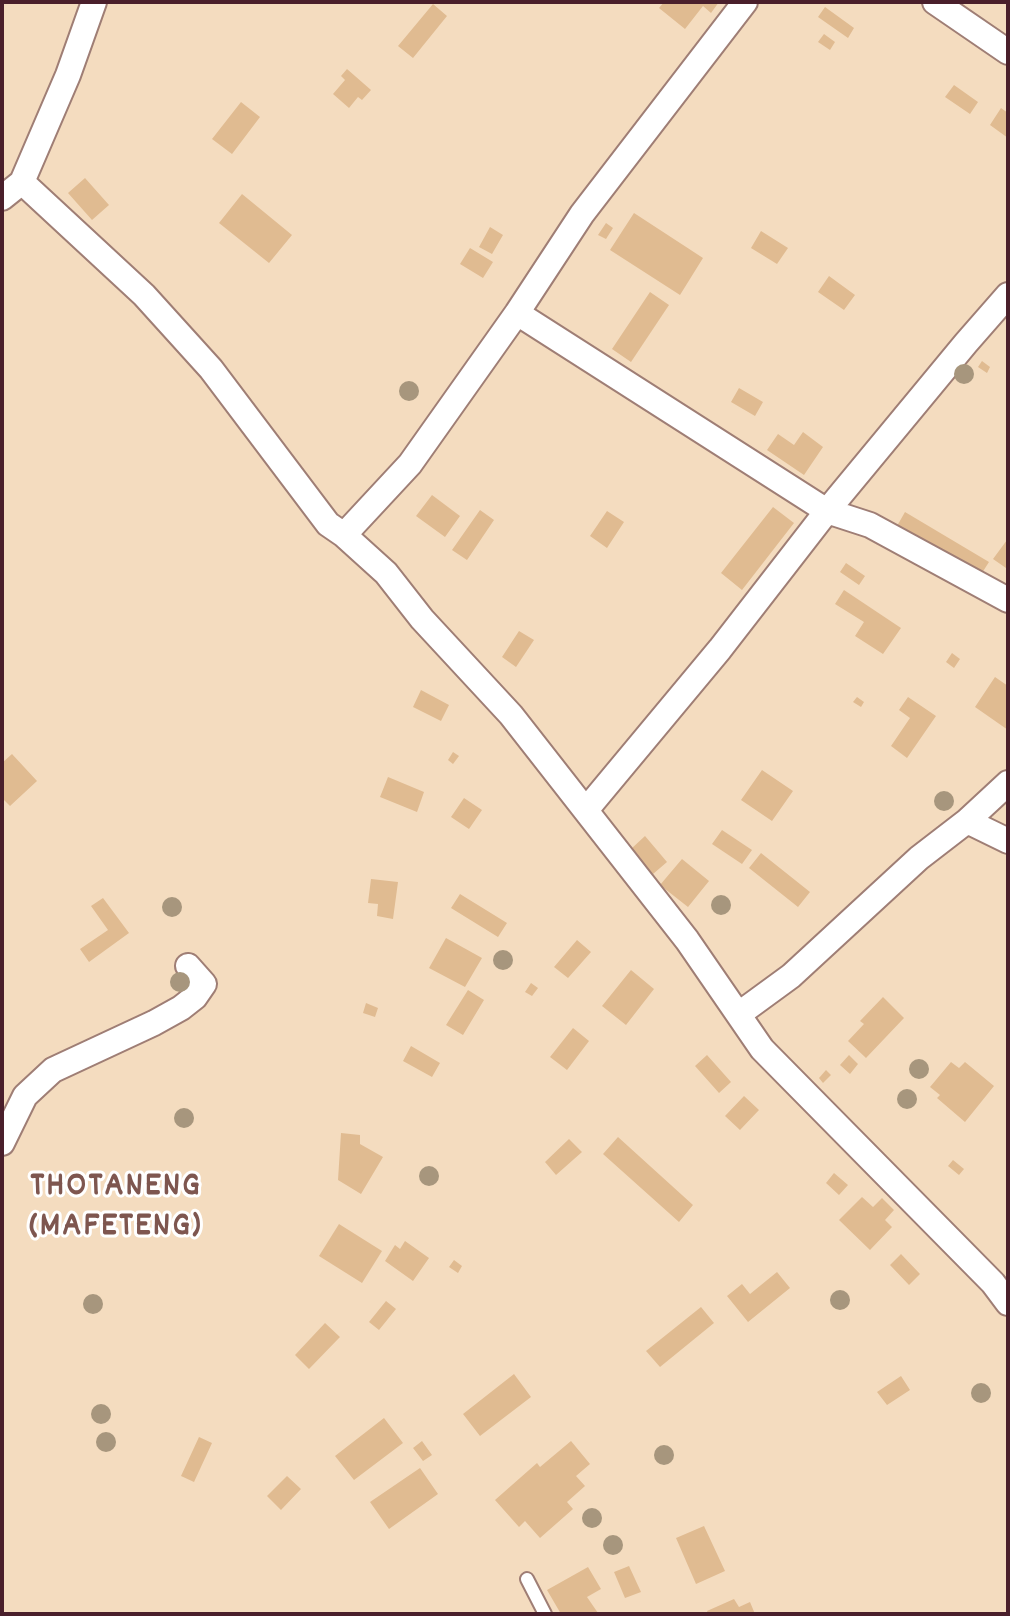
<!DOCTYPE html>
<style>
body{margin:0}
#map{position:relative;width:1010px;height:1616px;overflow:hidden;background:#f4dcbf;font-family:Dekko,sans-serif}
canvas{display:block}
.frame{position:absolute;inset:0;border:4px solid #4a1f2b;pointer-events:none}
</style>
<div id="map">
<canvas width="1010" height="1616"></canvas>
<div class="frame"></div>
</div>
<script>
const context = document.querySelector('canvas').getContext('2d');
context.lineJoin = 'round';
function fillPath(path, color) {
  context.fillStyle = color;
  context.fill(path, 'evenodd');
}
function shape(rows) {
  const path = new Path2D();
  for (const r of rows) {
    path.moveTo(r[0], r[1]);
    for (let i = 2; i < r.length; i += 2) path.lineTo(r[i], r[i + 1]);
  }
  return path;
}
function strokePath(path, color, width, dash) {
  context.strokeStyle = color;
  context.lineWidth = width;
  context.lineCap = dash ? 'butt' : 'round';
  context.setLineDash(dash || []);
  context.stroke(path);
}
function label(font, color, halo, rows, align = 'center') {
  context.font = font + ' Dekko,sans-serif';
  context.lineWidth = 6;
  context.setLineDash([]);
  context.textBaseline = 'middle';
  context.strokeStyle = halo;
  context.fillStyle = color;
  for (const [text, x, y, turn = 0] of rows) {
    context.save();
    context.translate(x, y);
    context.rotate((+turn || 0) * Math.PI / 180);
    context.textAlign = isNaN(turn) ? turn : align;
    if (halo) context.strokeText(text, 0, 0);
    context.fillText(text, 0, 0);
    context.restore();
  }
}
fillPath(shape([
 [664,2,675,3,719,2,711,13,703,6,685,29,659,8],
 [433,4,447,16,413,58,398,46],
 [825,7,854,28,848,38,818,17],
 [824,34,835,42,830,50,818,42],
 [347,69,371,90,362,100,358,97,349,108,333,94,345,80,341,76],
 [954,85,978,102,970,114,945,97],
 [241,102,260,117,232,154,212,139],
 [1001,108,1008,113,1008,138,990,125],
 [85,178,109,205,92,220,68,193],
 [242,194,292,235,269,263,219,223],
 [634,213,703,258,680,295,610,250],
 [606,223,613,228,606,239,598,235],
 [490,227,503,235,492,254,479,247],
 [761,231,788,248,777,264,751,248],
 [470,248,493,262,483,278,460,264],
 [829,276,855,295,844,310,818,292],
 [650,292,669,305,631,362,612,349],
 [982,361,990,367,987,373,978,367],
 [739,388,763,402,755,416,731,402],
 [803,432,823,447,804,475,767,450,778,434,794,445],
 [432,495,460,516,445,537,416,516],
 [773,507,794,523,742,590,721,573],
 [480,510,494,520,467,560,452,550],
 [607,511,624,522,607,548,590,536],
 [905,512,989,562,980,576,897,526],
 [1007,540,1008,564,1006,568,993,559],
 [846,563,865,576,859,585,840,572],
 [844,590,901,628,883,654,855,636,864,622,835,604],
 [519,631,534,640,516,667,502,657],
 [952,653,960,659,954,668,946,662],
 [995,677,1008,686,1008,730,975,707],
 [421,690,449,705,441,721,413,707],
 [857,697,864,702,861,707,853,702],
 [908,697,936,716,907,758,891,746,910,718,899,710],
 [453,752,459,756,453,764,448,760],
 [12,754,37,781,10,806,2,798,2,763],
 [762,770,793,791,772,821,741,800],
 [388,777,424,792,417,812,380,797],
 [464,798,482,810,469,829,451,817],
 [722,830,752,850,742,864,712,844],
 [645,836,667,862,653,874,631,849],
 [761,853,810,892,798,907,749,868],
 [682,859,709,881,688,907,660,885],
 [371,879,398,882,393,919,377,916,378,904,368,903],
 [460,894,507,923,498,937,451,908],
 [103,898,129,933,89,962,80,949,108,930,91,906],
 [446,938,482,958,465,987,429,968],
 [577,940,591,952,568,978,554,967],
 [631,970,654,989,626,1025,602,1006],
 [531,983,538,988,532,996,525,992],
 [468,990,484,1000,463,1035,446,1025],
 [883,997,904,1018,866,1058,848,1041,864,1024,860,1021],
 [366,1003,378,1008,375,1017,363,1013],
 [573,1028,589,1041,567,1070,550,1057],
 [411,1046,440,1063,432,1077,403,1061],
 [707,1055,731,1082,719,1093,695,1066],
 [849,1055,858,1064,850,1074,840,1065],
 [951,1062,959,1068,965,1062,994,1086,965,1122,937,1098,940,1095,930,1087],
 [826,1070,831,1075,823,1083,819,1078],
 [744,1096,759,1110,740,1130,725,1116],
 [341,1133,360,1135,360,1144,383,1157,361,1194,338,1180],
 [618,1137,693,1205,679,1222,603,1154],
 [569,1139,582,1152,556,1175,545,1162],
 [953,1160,964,1169,959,1175,948,1166],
 [834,1173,848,1185,839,1195,826,1183],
 [862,1197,873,1207,882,1198,894,1210,885,1220,892,1227,870,1250,839,1220],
 [339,1224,382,1251,362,1283,319,1256],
 [405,1241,429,1258,413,1281,385,1261,395,1245,400,1249],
 [901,1254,920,1274,909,1285,890,1265],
 [454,1260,462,1266,458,1273,449,1267],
 [777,1272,790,1288,748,1322,727,1296,742,1284,750,1294],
 [386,1301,396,1309,379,1330,369,1322],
 [701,1307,714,1323,660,1367,646,1351],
 [325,1323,340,1337,309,1369,295,1355],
 [514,1374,531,1397,480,1436,463,1414],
 [901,1376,910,1390,887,1405,877,1392],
 [384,1418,403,1443,354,1480,335,1456],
 [199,1437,212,1443,194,1482,181,1476],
 [422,1441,432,1455,423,1461,413,1448],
 [571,1441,590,1464,576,1476,585,1486,567,1502,573,1509,540,1538,525,1521,519,1527,495,1500,537,1463,540,1467],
 [420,1468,438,1494,389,1529,370,1502],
 [287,1476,301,1489,281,1510,267,1496],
 [704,1526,725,1571,696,1584,676,1538],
 [629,1566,641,1592,625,1598,614,1572],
 [588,1567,601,1589,587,1597,598,1613,561,1614,547,1590],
 [734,1599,739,1607,750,1602,755,1614,708,1614,707,1611]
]), '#e0bb91');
const lane = shape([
 [527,1579,545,1614]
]);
const street = shape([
 [94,2,68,75,22,182,144,295,211,369,328,524,344,535,386,573,422,619,511,715,687,940,762,1049,993,1283,1008,1303],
 [935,2,1008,52],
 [2,198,22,182],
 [517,313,827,511,870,525,1008,600],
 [344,535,410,464,517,313,582,214,745,2],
 [586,810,720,649,827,511,966,343,1008,295],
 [967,821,1008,841],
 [739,1014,791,976,919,858,967,821,1008,783],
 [2,1143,25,1096,53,1070,154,1023,181,1008,195,997,204,984,188,966]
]);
strokePath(lane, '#9f7e75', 16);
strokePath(street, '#9f7e75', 28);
strokePath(lane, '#fff', 12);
strokePath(street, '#fff', 24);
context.fillStyle = '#a7967d';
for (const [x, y] of [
 [964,374],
 [409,391],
 [944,801],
 [721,905],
 [172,907],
 [503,960],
 [180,982],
 [919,1069],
 [907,1099],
 [184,1118],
 [429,1176],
 [840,1300],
 [93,1304],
 [981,1393],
 [101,1414],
 [106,1442],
 [664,1455],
 [592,1518],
 [613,1545]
]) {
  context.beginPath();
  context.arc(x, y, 10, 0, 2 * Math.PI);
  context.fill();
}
context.letterSpacing = '2px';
label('bold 35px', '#7e564f', '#fff', [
 ["THOTANENG",116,1189],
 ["(MAFETENG)",116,1229]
]);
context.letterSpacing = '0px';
</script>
